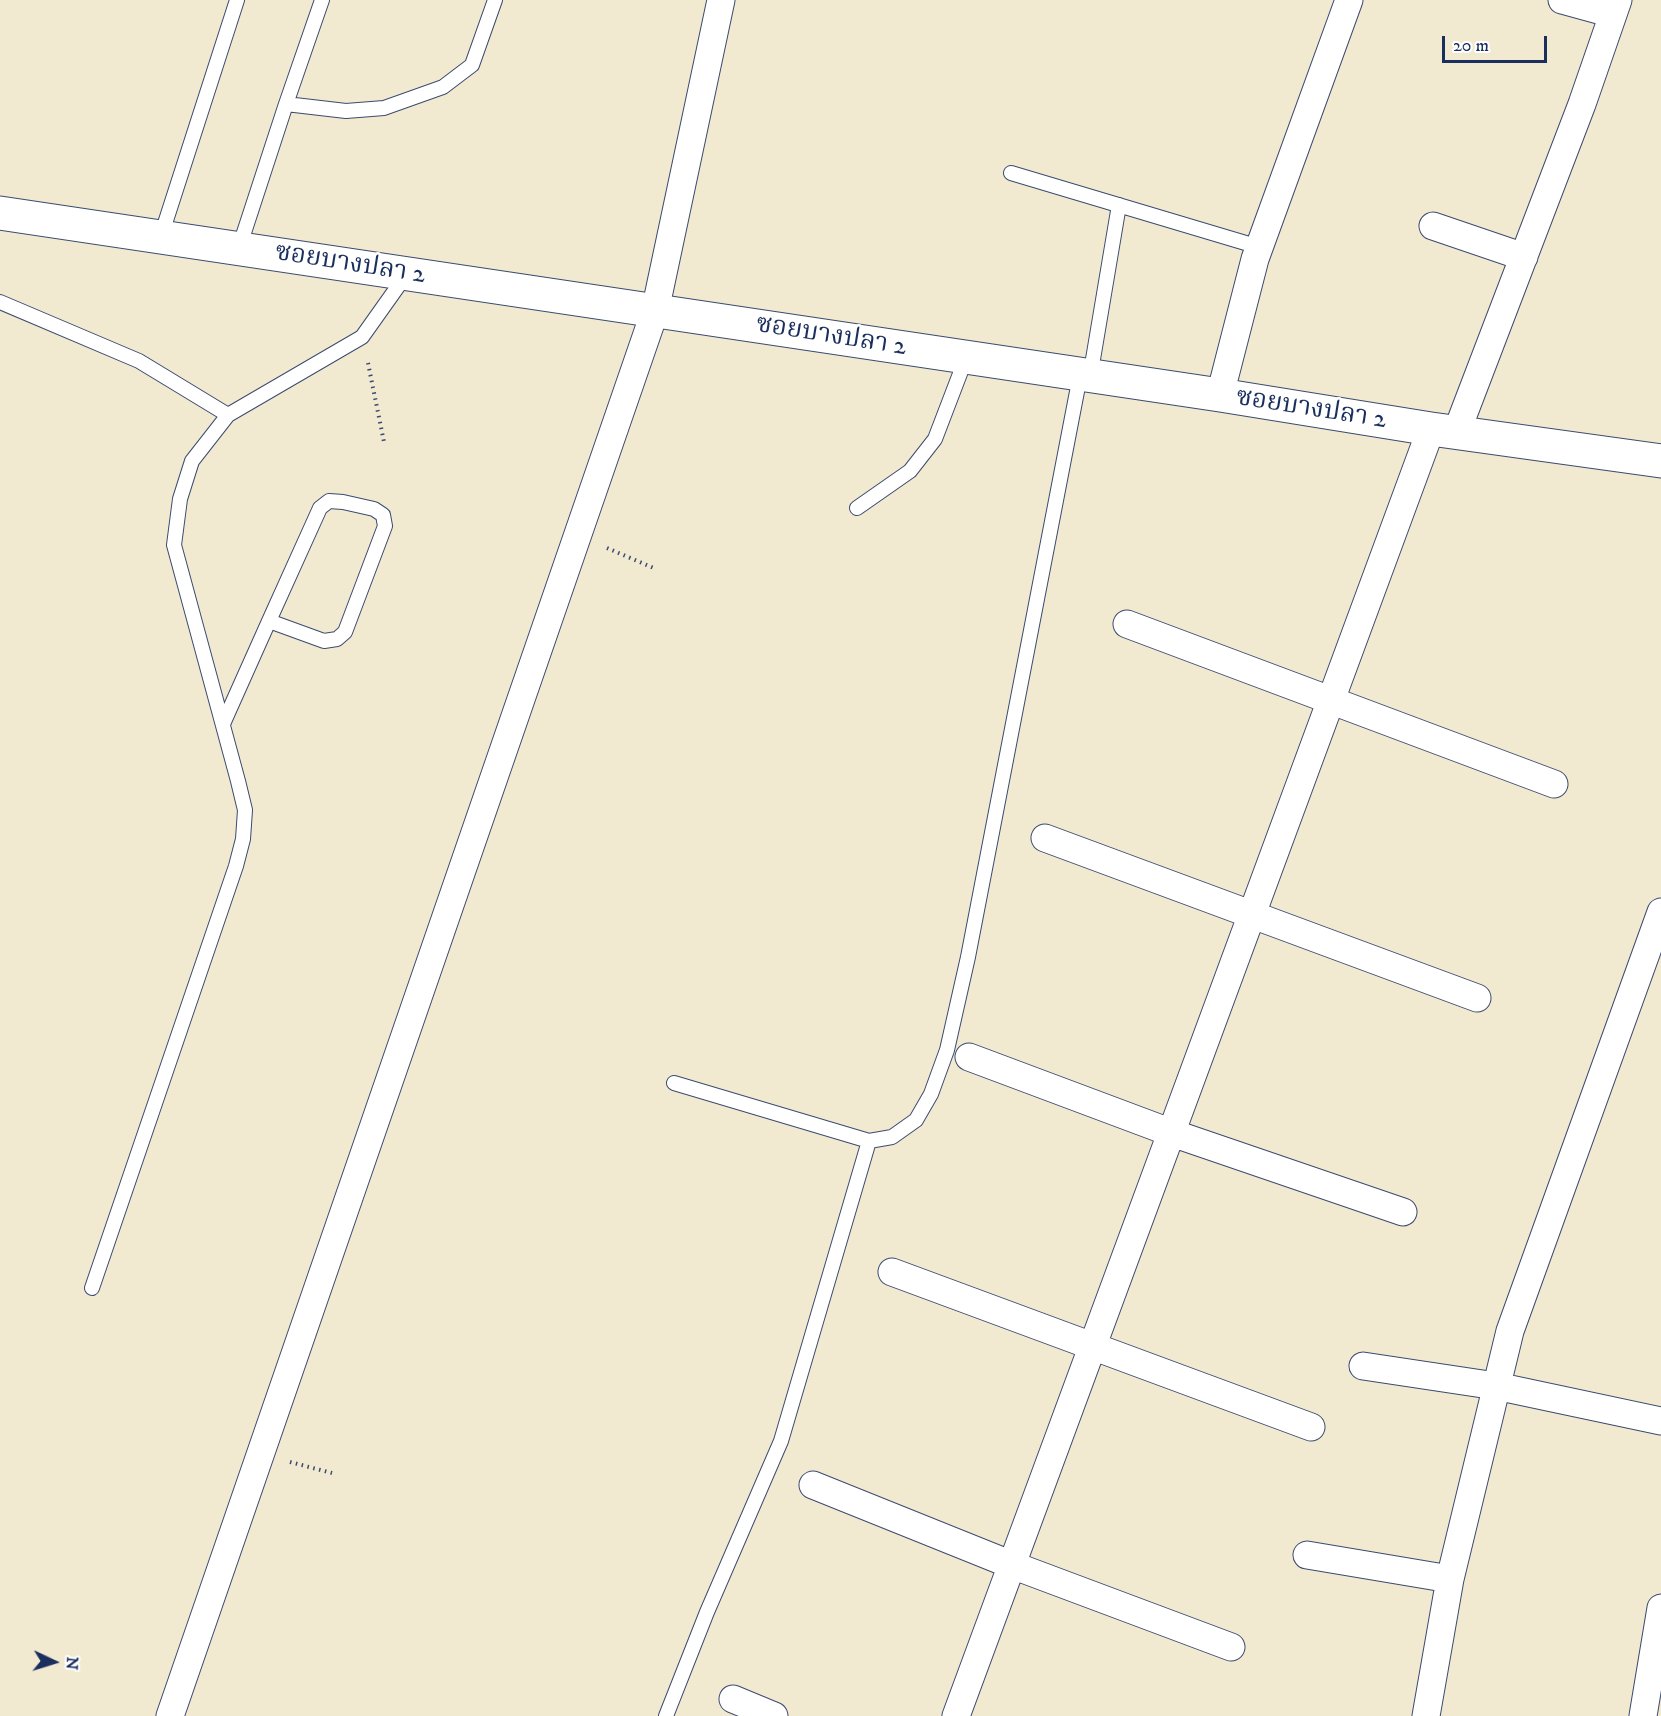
<!DOCTYPE html>
<meta charset="utf-8">
<style>
body{margin:0}
#map{position:relative;width:1661px;height:1716px;overflow:hidden;background:#f2e9d1;font-family:"IM FELL DW Pica",serif}
canvas{display:block}
.north{position:absolute;left:24px;top:1632px;width:60px;height:60px;-webkit-text-stroke:4px #fff;paint-order:stroke;rotate:94deg;font-size:16px;font-weight:700;line-height:24px;text-align:center;color:#1b2f5e}
.north::after{content:'';display:block;margin:auto;width:21px;height:27px;background:#1b2f5e;clip-path:polygon(50% 0,100% 100%,50% 72%,0 100%)}
.scale{position:absolute;left:1442px;top:36px;width:105px;height:27px;box-sizing:border-box;border:3px solid #1b2f5e;border-top:0;padding-left:8px;font-size:18px;line-height:21px;white-space:nowrap;color:#1b2f5e;-webkit-text-stroke:4px #fff;paint-order:stroke}
</style>
<div id="map">
<canvas width="1661" height="1716"></canvas>
<div class="north">N</div>
<div class="scale">20 m</div>
</div>
<script>
const context = document.querySelector('canvas').getContext('2d');
context.lineJoin = 'round';
function shape(rows) {
  const path = new Path2D();
  for (const r of rows) {
    path.moveTo(r[0], r[1]);
    for (let i = 2; i < r.length; i += 2) path.lineTo(r[i], r[i + 1]);
  }
  return path;
}
function strokePath(path, color, width, dash) {
  context.strokeStyle = color;
  context.lineWidth = width;
  context.lineCap = dash ? 'butt' : 'round';
  context.setLineDash(dash || []);
  context.stroke(path);
}
function label(font, color, halo, rows, align = 'center') {
  context.font = font + ' "IM FELL DW Pica","Noto Serif Thai",serif';
  context.lineWidth = 5;
  context.setLineDash([]);
  context.textBaseline = 'middle';
  context.strokeStyle = halo;
  context.fillStyle = color;
  for (const [text, x, y, turn = 0] of rows) {
    context.save();
    context.translate(x, y);
    context.rotate((+turn || 0) * Math.PI / 180);
    context.textAlign = isNaN(turn) ? turn : align;
    if (halo) context.strokeText(text, 0, 0);
    context.fillText(text, 0, 0);
    context.restore();
  }
}
const lane = shape([
 [286,104,322,0],
 [1011,173,1259,247],
 [161,236,237,0],
 [239,248,286,104,346,111,384,108,443,87,472,65,495,0],
 [0,302,139,361,228,415],
 [1090,377,1119,205],
 [857,508,910,471,935,439,966,358],
 [223,724,269,621,320,508,329,501,343,502,374,509,383,515,385,526,345,632,337,639,324,641,269,621],
 [674,1083,869,1141,892,1137,916,1120,931,1094,947,1050,968,957,1080,376],
 [92,1288,236,866,243,839,245,810,238,781,174,545,180,499,192,461,228,415,362,337,406,275],
 [666,1716,707,1612,781,1441,869,1141]
]);
const street = shape([
 [1562,0,1613,14],
 [1433,226,1524,257],
 [1220,395,1255,259,1349,0],
 [1457,431,1582,104,1618,0],
 [1127,624,1554,784],
 [1045,838,1477,998],
 [969,1057,1172,1133,1403,1212],
 [892,1272,1311,1427],
 [1363,1366,1496,1386,1661,1421],
 [813,1485,1012,1565,1231,1647],
 [1307,1555,1450,1579],
 [733,1699,774,1716],
 [170,1716,655,311,721,0],
 [956,1716,1431,429],
 [1426,1716,1450,1579,1510,1331,1661,912],
 [1643,1716,1661,1608]
]);
const secondary = shape([
 [0,213,1220,395,1431,429,1661,461]
]);
strokePath(lane, '#3b4b6f', 16);
strokePath(street, '#3b4b6f', 29);
strokePath(secondary, '#3b4b6f', 35);
strokePath(shape([
 [368,363,384,442],
 [607,548,656,569],
 [290,1462,332,1473]
]), '#3b4b6f', 4, [1.5, 4.5]);
strokePath(lane, '#fff', 14);
strokePath(street, '#fff', 27);
strokePath(secondary, '#fff', 33);
label('26px', '#1b2f5e', '#fff', [
 ["ซอยบางปลา 2",350,265,9],
 ["ซอยบางปลา 2",831,337,9],
 ["ซอยบางปลา 2",1311,410,9]
]);
</script>
